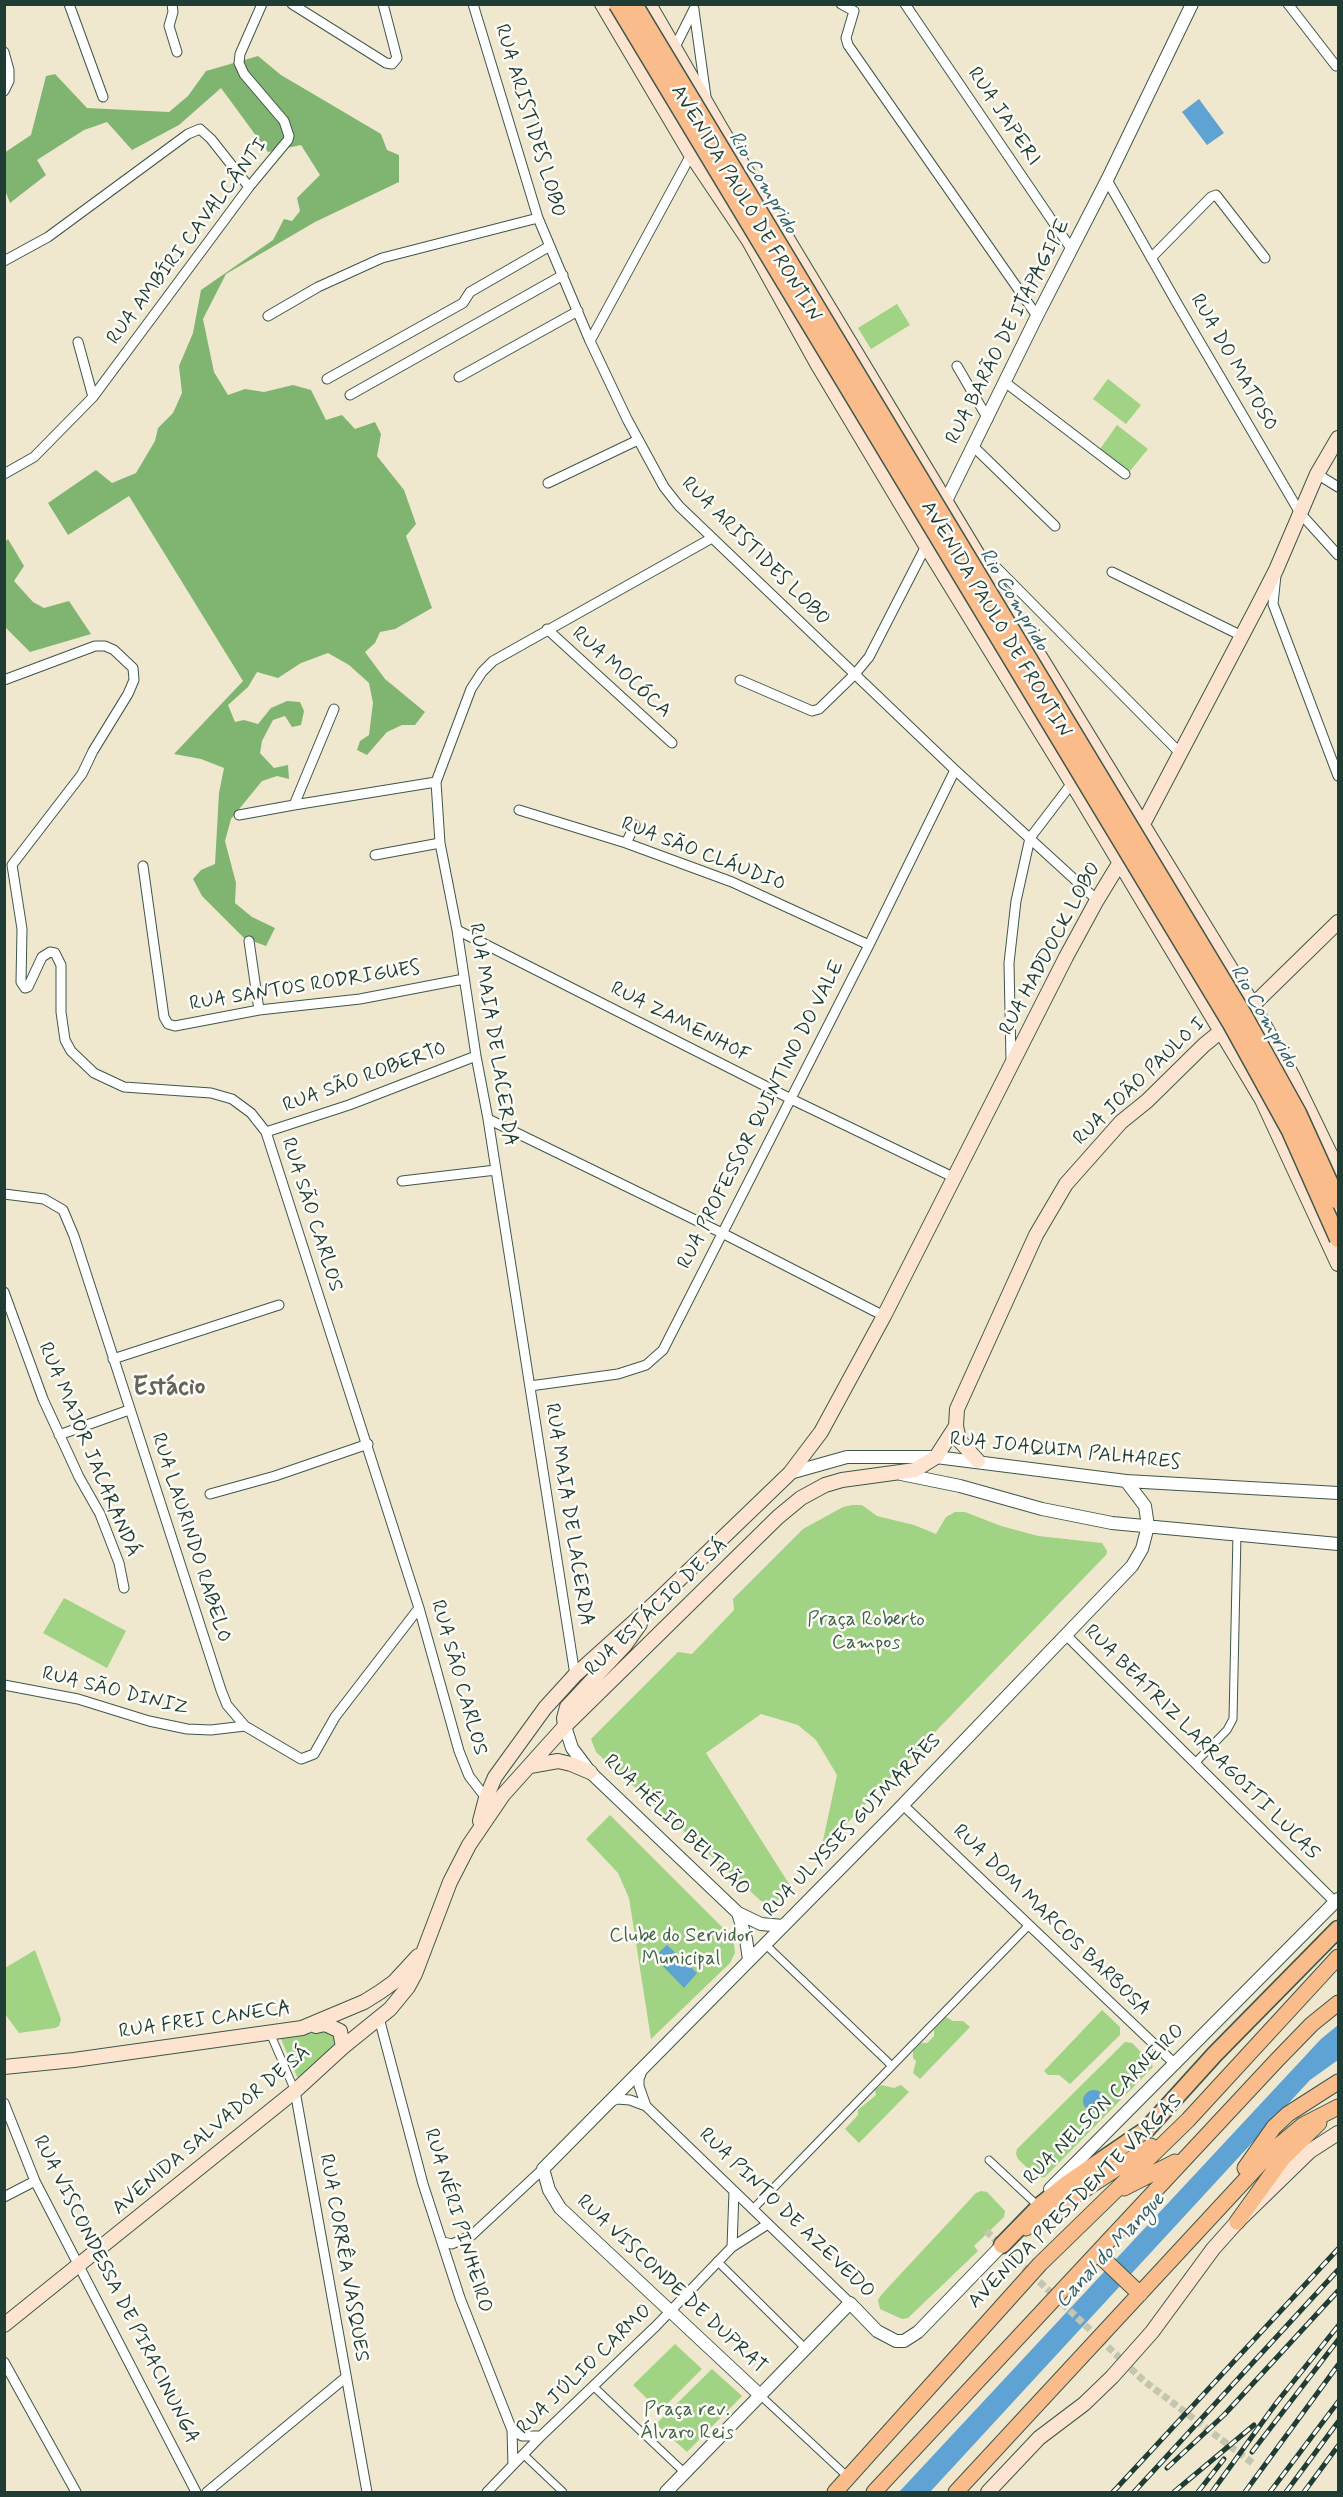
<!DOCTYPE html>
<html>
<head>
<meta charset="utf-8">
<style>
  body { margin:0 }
  #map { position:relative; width:1343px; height:2497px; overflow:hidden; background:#efe8ce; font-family:Mynerve,sans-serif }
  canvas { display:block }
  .frame { position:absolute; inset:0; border:6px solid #1f3d34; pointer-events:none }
</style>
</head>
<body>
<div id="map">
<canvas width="1343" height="2497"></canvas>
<div class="frame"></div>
</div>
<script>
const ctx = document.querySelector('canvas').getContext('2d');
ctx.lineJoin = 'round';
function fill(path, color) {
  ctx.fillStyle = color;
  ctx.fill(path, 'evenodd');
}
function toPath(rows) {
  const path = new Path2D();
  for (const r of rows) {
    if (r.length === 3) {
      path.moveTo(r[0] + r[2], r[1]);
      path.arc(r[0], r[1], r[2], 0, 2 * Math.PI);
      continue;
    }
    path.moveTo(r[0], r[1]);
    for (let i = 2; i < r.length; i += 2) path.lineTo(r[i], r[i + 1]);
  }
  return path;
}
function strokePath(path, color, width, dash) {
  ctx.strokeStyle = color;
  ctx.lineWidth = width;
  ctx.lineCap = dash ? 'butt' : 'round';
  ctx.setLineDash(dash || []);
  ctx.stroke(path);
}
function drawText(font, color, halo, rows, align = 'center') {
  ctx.font = font + ' Mynerve,sans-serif';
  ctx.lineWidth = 5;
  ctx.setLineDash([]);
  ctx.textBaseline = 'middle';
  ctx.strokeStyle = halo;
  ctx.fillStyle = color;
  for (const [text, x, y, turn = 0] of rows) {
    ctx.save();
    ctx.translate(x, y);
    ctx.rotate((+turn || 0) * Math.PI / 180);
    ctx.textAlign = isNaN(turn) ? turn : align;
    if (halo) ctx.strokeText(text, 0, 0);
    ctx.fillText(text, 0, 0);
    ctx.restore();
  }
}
fill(toPath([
  [897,304,910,325,871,349,858,328],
  [1108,379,1141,405,1126,424,1093,399],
  [1117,425,1148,449,1130,471,1100,449],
  [852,1505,862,1505,877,1516,914,1525,936,1534,946,1517,955,1512,965,1512,1001,1526,1038,1536,1102,1543,1107,1551,1106,1555,821,1850,837,1775,816,1740,798,1725,761,1714,706,1753,791,1887,778,1900,768,1903,761,1901,596,1752,591,1739,678,1652,692,1654,734,1610,733,1599,803,1529,843,1507],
  [64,1598,126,1631,107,1668,43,1633],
  [610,1815,729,1934,734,1944,735,1953,730,1963,651,2039,629,1898,618,1873,586,1839],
  [35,1950,61,2019,59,2026,55,2028,19,2033,5,2014,5,1968],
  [1102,2010,1120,2027,1120,2035,1070,2084,1059,2075,1048,2075,1044,2071],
  [946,2017,953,2021,963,2021,970,2027,920,2079,913,2073,916,2061,913,2058,913,2051,921,2043,927,2043,934,2036,934,2030],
  [328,2030,336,2031,338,2044,298,2079,281,2039],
  [1125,2042,1132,2043,1151,2062,1153,2067,1045,2177,1038,2178,1018,2159,1016,2154,1017,2149],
  [881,2085,894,2088,901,2085,909,2092,859,2143,845,2129,858,2115,858,2110,876,2095,875,2090],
  [981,2191,987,2192,1005,2211,1004,2217,974,2246,978,2251,908,2318,902,2319,880,2309,878,2300,882,2294,976,2193],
  [675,2344,702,2369,660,2411,633,2385],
  [712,2369,742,2396,687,2452,656,2424]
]), '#a0d383');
fill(toPath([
  [258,56,281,75,381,134,387,150,399,155,399,182,315,222,226,274,203,319,214,372,228,395,245,389,264,392,293,385,311,390,326,420,342,415,355,429,375,422,381,434,377,456,404,490,416,524,406,536,432,608,395,629,380,632,375,643,365,652,385,679,425,712,415,725,402,725,387,732,367,755,357,750,360,741,369,735,373,703,369,683,349,665,328,653,301,663,278,678,257,672,248,687,228,705,235,722,244,720,258,724,271,708,287,701,300,702,304,711,301,725,292,727,285,716,273,720,262,741,260,753,274,768,288,765,289,779,277,776,262,781,231,819,225,841,236,883,235,903,252,917,275,928,266,946,244,938,202,896,193,879,201,870,215,864,219,793,224,768,201,759,174,754,243,681,129,496,68,535,48,503,96,470,112,483,136,473,155,441,158,428,173,413,182,393,179,366,193,333,201,290,273,240,284,219,292,221,300,211,297,198,320,175,301,145,268,152,221,88,179,125,132,150,107,122,84,130,37,160,46,175,10,203,5,190,4,153,31,135,46,76,55,74,87,108,169,112,188,96,206,71],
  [8,539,24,566,14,581,33,602,44,608,69,601,91,634,30,652,5,627,4,543]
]), '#80b571');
fill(toPath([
  [1199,99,1224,133,1207,145,1182,112],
  [667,1945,697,1973,684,1988,654,1957],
  [1338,2025,1338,2060,1310,2080,930,2492,899,2492,1321,2039],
  [1094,2101,11]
]), '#5ea3d3');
strokePath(toPath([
  [986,2231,1144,2381,1255,2465]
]), '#c5c6af', 7, [7, 3.5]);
const pedestrian = toPath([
  [1195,1763,1227,1730,1233,1719,1237,1534],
  [765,1944,892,2066],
  [270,2033,295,2091],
  [989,2160,1035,2203],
  [753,2209,1029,1925],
  [717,2261,806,2349],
  [593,2386,685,2473],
  [761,2396,849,2478],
  [523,2454,563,2492]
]);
const minor = toPath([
  [69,4,103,97],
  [172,4,173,12,169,26,177,52],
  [292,4,386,63,392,64,397,58,383,4],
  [473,4,538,218,590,341,627,419,664,487,679,506,955,770,1097,900],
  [841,4,854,11,846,38,848,45,1037,316],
  [905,4,1072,250],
  [1288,4,1336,66],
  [694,10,706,97],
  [675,47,694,9],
  [4,52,9,70,9,81,4,91],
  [1107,180,1178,305,1300,513,1338,555],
  [1151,258,1211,197,1216,195,1265,258],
  [4,261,48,237,188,134,200,129,211,139,249,187],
  [268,316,318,287,382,258,538,218],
  [590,341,693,151],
  [78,342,93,397],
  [957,366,988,419],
  [459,377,578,311],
  [327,379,463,303,470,292,550,246],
  [1006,383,1125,474],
  [350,395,563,275],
  [974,447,1055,526],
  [4,474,34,457,93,397,249,187,288,140,289,136,284,121,244,74,239,63,240,54,262,4],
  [1317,474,1338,487],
  [548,483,638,440],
  [984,565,989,564,995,566,1180,753],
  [1112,572,1242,636],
  [1276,575,1273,604,1338,776],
  [547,629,672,743],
  [4,680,95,646,105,646,114,650,133,668,134,680,128,694,93,751,82,774,12,865,22,929,21,982,25,988,28,987,42,957,50,952,55,953,61,965,61,1012,65,1040,71,1051,94,1073,124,1087,211,1093,232,1099,251,1113,266,1132,419,1608,459,1751,469,1776,486,1798],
  [740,680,812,711,819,709,855,674,869,657,926,546],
  [334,709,294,805,436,782],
  [519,810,626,843,732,882,869,945],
  [239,815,294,805],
  [626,843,635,825],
  [375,855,440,843],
  [143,866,164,1017,168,1024,175,1026,259,1010,360,999,464,979],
  [457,930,791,1099,953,1177],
  [249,941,259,1010],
  [1011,1061,1009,963,1016,901,1030,838,1072,783],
  [488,1119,722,1233,884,1316],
  [266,1132,349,1105,476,1056],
  [402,1181,496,1170],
  [4,1194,44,1199,63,1210,74,1236,221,1690,227,1705,245,1726],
  [4,1292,43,1399,79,1477,100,1514,119,1563,124,1588],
  [113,1359,279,1305],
  [530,1386,618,1374,646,1365,663,1350,869,945,955,770],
  [59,1435,129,1410],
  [210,1494,275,1476,368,1444],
  [1066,1635,1335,1902],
  [575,1675,488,1119,476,1056,457,930,440,843,436,782,471,689,482,672,493,661,712,538],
  [4,1685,78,1699,149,1721,187,1729,211,1730,245,1726,301,1759,314,1754,335,1717,419,1608],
  [903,1805,1175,2064],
  [379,2018,423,2184,460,2298,512,2430,513,2465],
  [642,2071,639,2079,639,2086,646,2106],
  [295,2091,367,2492],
  [610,2102,617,2099,630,2100,646,2106,850,2303],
  [4,2103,35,2181,196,2492],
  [4,2197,35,2181],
  [443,2242,452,2244,472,2235,543,2169],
  [732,2247,734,2191],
  [4,2362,76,2492],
  [512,2430,522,2436,541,2436],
  [207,2492,345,2378],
  [487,2492,541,2436,656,2326,732,2247,768,2224]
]);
const tertiary = toPath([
  [942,509,1037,316,1107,180,1192,4],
  [790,1473,847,1457,936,1457,1126,1481,1338,1493],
  [901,1474,960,1486,1042,1509,1112,1523,1338,1544],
  [565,1726,572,1748,590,1772,738,1913,761,1924,783,1926],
  [738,1913,746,1939,749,1960],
  [1050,2189,1338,1899],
  [761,2396,560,2208,549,2190,543,2169,894,1814,1132,1566,1142,1549,1148,1526,1145,1506,1126,1481],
  [666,2492,850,2303,877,2331,896,2341,904,2341,918,2332,1006,2241]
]);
const secondary = toPath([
  [602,4,690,153,749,241,819,367,926,546,1072,783,1262,1100,1338,1264],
  [649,4,723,132,984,565,1253,1005,1293,1077,1338,1170],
  [956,1426,959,1440,978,1461],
  [565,1726,564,1718,567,1707,625,1645,640,1624],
  [530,1766,558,1761,571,1764,590,1772],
  [480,1821,486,1798,495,1777,545,1708,575,1675,655,1603,790,1473,821,1432,884,1316,1066,957,1097,900,1142,826,1257,607,1276,570,1317,474,1338,438],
  [316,2026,325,2024,340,2031,343,2047],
  [4,2067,74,2060,302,2028,364,2002,380,1992,394,1982,418,1956],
  [4,2325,295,2091,343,2047,390,2009,408,1987,415,1974,450,1882,469,1845,503,1795,565,1726,778,1517,801,1498,825,1485,842,1480,915,1470,936,1457,956,1426,957,1409,1036,1235,1066,1184,1121,1122,1147,1101,1204,1045,1253,1005,1338,922],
  [988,2492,1039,2438,1084,2404,1112,2377,1152,2332,1213,2249,1237,2222,1310,2151,1338,2133]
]);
const primary = toPath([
  [1245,2168,1274,2127,1288,2114,1338,2082],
  [1124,2188,1175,2162],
  [1237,2222,1283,2158,1319,2123],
  [1026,2228,1151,2146],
  [1097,2253,1140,2294],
  [835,2492,1040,2264,1188,2120,1338,1957],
  [874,2492,1277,2060,1312,2024,1338,2003],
  [956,2492,1272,2151,1303,2125,1338,2107]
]);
const motorway = toPath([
  [1002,2245,1042,2204,1068,2183,1147,2129,1215,2054,1338,1929]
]);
strokePath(pedestrian, '#3e574b', 9);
strokePath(minor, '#3e574b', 11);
strokePath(tertiary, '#3e574b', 14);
strokePath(secondary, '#3e574b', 16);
strokePath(primary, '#3e574b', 17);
strokePath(motorway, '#3e574b', 19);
strokePath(pedestrian, '#fff', 7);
strokePath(minor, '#fff', 9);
strokePath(tertiary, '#fff', 12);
strokePath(secondary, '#fde4d0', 14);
strokePath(primary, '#f9bc8a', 15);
strokePath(motorway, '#f9bc8a', 16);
const rail = toPath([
  [1252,2452,1338,2340],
  [1167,2468,1224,2415,1338,2291],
  [1113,2492,1338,2249],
  [1134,2492,1338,2270],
  [1174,2492,1254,2425],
  [1198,2492,1224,2459],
  [1212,2492,1277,2402,1338,2326],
  [1245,2492,1338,2365],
  [1270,2492,1338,2402],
  [1286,2492,1338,2422],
  [1304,2492,1338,2446]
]);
strokePath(rail, '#1f3d34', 5);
strokePath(rail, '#fdfcf7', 3, [9]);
const motorwayBridge = toPath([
  [617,4,1230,1022,1290,1131,1338,1239],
  [634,4,1243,1014,1298,1113,1338,1201]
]);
strokePath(motorwayBridge, '#3e574b', 19, []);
strokePath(motorwayBridge, '#f9bc8a', 16);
drawText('20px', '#1f3d34', '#fdfcf7', [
  ["RUA JAPERI",1003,117,56],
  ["RUA ARISTIDES LOBO",529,121,73],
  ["AVENIDA PAULO DE FRONTIN",745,204,59],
  ["RUA AMBÍRI CAVALCÂNTI",188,242,-53],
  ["RUA BARÃO DE ITAPAGIPE",1009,332,-63],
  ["RUA DO MATOSO",1233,363,60],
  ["RUA ARISTIDES LOBO",755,552,45],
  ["AVENIDA PAULO DE FRONTIN",995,620,59],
  ["RUA MOCÓCA",621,673,42],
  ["RUA SÃO CLÁUDIO",703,855,21],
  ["RUA HADDOCK LOBO",1051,949,-62],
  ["RUA SANTOS RODRIGUES",305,987,-9],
  ["RUA ZAMENHOF",680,1023,27],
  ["RUA MAIA DE LACERDA",492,1035,81],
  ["RUA SÃO ROBERTO",365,1078,-20],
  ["RUA JOÃO PAULO I",1140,1082,-44],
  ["RUA PROFESSOR QUINTINO DO VALE",762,1115,-63],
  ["RUA SÃO CARLOS",311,1215,72],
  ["RUA MAJOR JACARANDÁ",88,1450,67],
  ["RUA JOAQUIM PALHARES",1065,1452,6],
  ["RUA MAIA DE LACERDA",568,1515,81],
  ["RUA LAURINDO RABELO",190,1538,72],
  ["RUA ESTÁCIO DE SÁ",657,1608,-44],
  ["RUA SÃO CARLOS",458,1678,74],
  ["RUA SÃO DINIZ",115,1692,14],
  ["RUA BEATRIZ LARRAGOITI LUCAS",1201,1743,45],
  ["RUA HÉLIO BELTRÃO",676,1826,44],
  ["RUA ULYSSES GUIMARÃES",853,1826,-46],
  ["RUA DOM MARCOS BARBOSA",1051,1921,44],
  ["RUA FREI CANECA",205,2021,-8],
  ["RUA NELSON CARNEIRO",1105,2105,-45],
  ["AVENIDA SALVADOR DE SÁ",212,2131,-40],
  ["AVENIDA PRESIDENTE VARGAS",1076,2202,-45],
  ["RUA PINTO DE AZEVEDO",786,2214,44],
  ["RUA NÉRI PINHEIRO",457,2221,73],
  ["RUA CORRÊA VASQUES",343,2258,80],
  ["RUA VISCONDE DE DUPRAT",671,2285,43],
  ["RUA VISCONDESSA DE PIRACINUNGA",115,2290,63],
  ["RUA JÚLIO CARMO",585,2370,-44]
]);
drawText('20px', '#3f6248', '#fdfcf7', [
  ["Praça Roberto",866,1621],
  ["Campos",866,1644],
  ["Clube do Servidor",681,1937],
  ["Municipal",681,1960],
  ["Praça rev.",687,2411],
  ["Álvaro Reis",687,2434]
]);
drawText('italic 21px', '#35616c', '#fdfcf7', [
  ["Rio Comprido",762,183,59],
  ["Rio Comprido",1013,600,59],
  ["Rio Comprido",1263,1017,60],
  ["Canal do Mangue",1111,2251,-47]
]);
drawText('bold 26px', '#63645b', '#fdfcf7', [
  ["Estácio",169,1389]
]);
</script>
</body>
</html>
